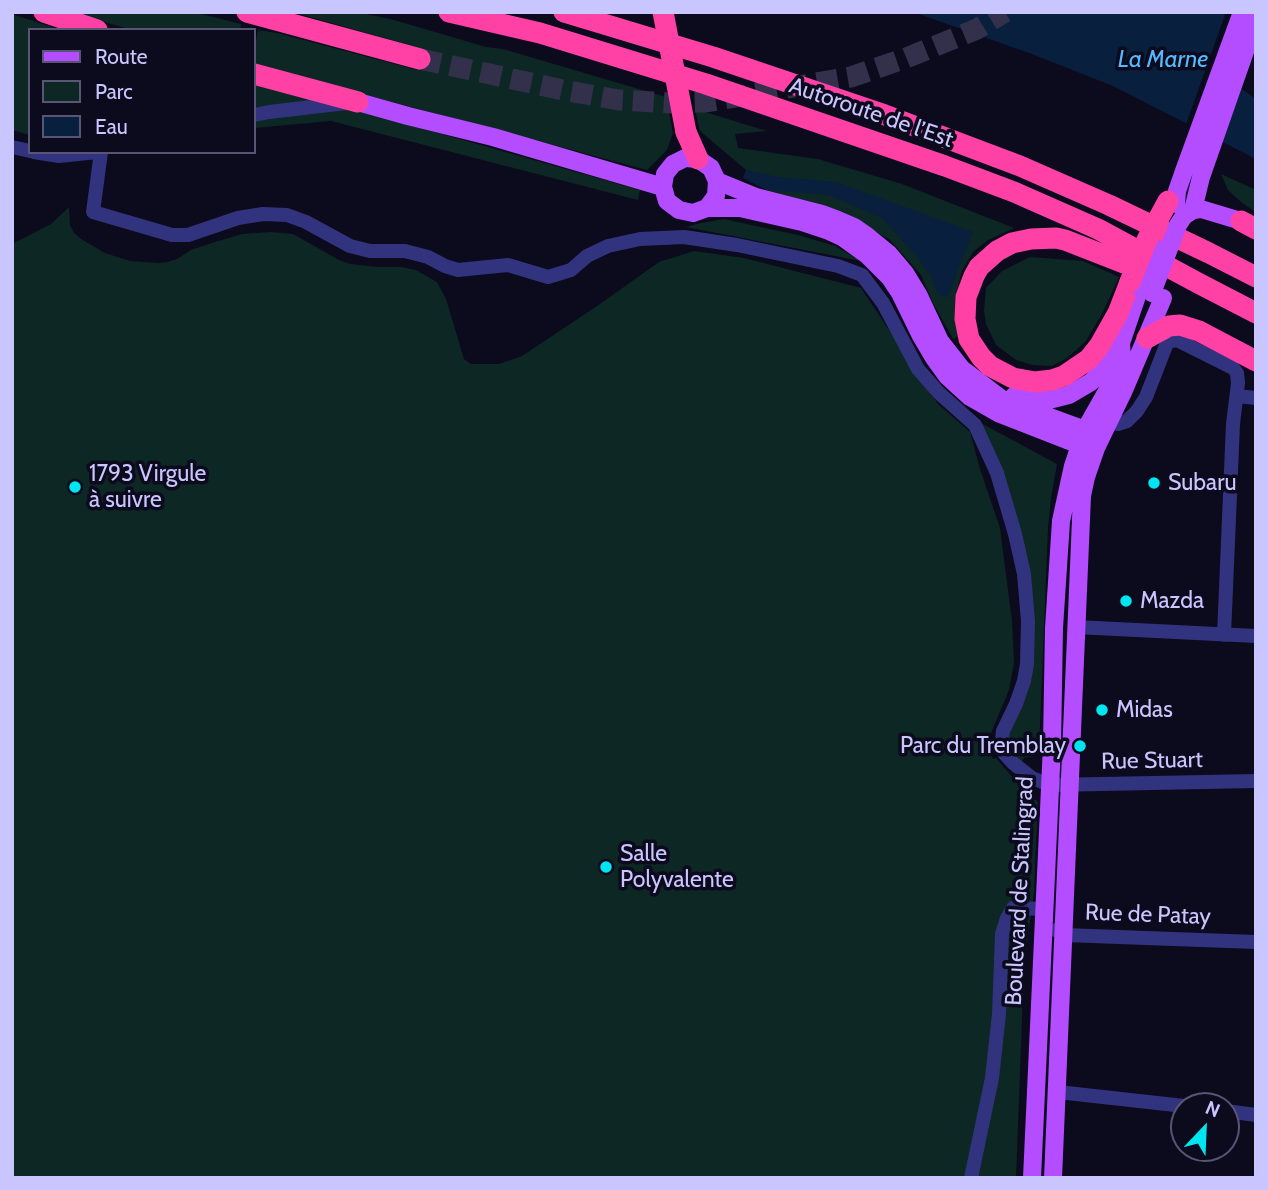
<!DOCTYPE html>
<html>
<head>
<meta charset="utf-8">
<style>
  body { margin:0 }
  #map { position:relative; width:1268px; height:1190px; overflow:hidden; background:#0c0a1d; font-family:Cabin,sans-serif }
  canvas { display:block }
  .frame { position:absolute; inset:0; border:14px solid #c9c6ff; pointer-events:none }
  .legend { position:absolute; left:28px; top:28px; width:228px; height:126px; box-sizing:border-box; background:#0c0a1d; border:2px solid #585577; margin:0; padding:9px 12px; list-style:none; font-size:21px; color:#c9c6ff }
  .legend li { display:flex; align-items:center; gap:14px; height:35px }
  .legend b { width:35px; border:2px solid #585577 }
  .north { position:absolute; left:1170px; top:1092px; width:70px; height:70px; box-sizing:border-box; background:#0c0a1d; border:2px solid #585577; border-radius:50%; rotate:23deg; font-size:19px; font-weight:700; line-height:28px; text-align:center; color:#c9c6ff }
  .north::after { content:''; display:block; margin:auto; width:24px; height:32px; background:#00e6f1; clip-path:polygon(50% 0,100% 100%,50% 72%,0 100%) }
</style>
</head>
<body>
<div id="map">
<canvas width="1268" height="1190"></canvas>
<div class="frame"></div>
<ul class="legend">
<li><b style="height:9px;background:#b34dff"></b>Route</li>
<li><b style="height:19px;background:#0d2724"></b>Parc</li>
<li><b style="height:19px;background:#081f3e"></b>Eau</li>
</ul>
<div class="north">N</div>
</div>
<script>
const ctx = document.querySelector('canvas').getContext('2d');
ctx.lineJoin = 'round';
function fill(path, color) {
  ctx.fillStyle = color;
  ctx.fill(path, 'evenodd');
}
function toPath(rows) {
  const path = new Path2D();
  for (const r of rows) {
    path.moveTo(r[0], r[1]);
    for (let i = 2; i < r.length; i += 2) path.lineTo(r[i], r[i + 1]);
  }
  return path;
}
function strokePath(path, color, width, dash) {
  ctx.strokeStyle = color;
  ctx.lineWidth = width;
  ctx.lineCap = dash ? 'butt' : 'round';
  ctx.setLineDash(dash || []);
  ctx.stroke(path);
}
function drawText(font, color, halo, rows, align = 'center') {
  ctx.font = font + ' Cabin,sans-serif';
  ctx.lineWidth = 7;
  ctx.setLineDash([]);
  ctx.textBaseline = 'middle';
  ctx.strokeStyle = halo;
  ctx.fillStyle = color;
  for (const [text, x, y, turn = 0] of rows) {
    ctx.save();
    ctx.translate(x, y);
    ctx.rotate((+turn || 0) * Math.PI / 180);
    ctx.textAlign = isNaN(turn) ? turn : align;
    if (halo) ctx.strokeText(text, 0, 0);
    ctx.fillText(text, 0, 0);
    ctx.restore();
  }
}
fill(toPath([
  [71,12,193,12,241,24,240,30,132,30],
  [292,12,357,12,394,20,486,47,503,49,666,97,673,133,667,150,647,170,254,65,254,52,258,30,277,33,417,70,424,49],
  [12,14,61,30,30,30,30,135,12,130],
  [254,82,339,105,640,190,638,200,331,121,254,128],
  [695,109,767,131,735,134,738,148,818,159,902,184,1014,228,988,240,973,252,962,271,955,297,958,337,953,339,933,303,921,275,890,240,843,212,767,190,743,178,746,170,700,131],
  [1221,174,1256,190,1256,212,1242,203,1228,190],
  [69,207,70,225,74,233,81,239,105,253,130,261,158,263,168,262,177,259,191,250,215,242,242,234,271,232,293,234,339,260,350,264,378,267,401,267,416,270,437,282,446,299,464,359,471,364,499,364,522,356,600,304,659,262,694,251,744,258,861,288,938,404,970,432,980,469,1000,528,1012,621,1014,663,1009,690,991,733,991,753,993,759,996,758,1014,779,1038,802,1034,892,1024,966,1016,1178,12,1178,12,244,51,224],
  [724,219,802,236,835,246,861,261,686,227,701,223],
  [1030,257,1083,261,1119,277,1103,312,1086,341,1067,358,1052,366,1032,365,1016,360,996,345,986,324,984,311,986,288,1002,271],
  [981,423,1057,464,1051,498,1048,528,1039,750,1035,756,1024,758,1021,763,1007,747,1032,624]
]), '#0d2724');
fill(toPath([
  [913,12,1256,12,1256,55,1214,53,1209,60,1224,76,1256,99,1256,159,1113,86,1029,53],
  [746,170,777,177,836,182,973,232,948,297,938,295,930,275,916,256,882,218,829,195,767,190,743,178]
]), '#081f3e');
fill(toPath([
  [1226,12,1256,12,1256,49,1253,58,1214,58,1213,59,1226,73,1243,85,1221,146,1185,127]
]), '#0c0a1d');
strokePath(toPath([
  [420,59,568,91,619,100,670,103,706,102,851,77,906,58,977,29,1005,12]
]), '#32304a', 21, [21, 10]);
strokePath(toPath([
  [254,115,269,112,346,103],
  [12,147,30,151],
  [34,152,59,156,97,152],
  [101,152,93,212,172,235,188,235,238,218,263,214,287,215,306,222,350,246,370,251,405,251,428,257,445,266,458,270,508,265,548,277,571,270,587,256,608,246,640,239,684,237,737,245,838,266,862,275,883,303,918,369,939,393,975,425,997,473,1015,534,1024,574,1028,621,1027,664,1024,681,1016,704,1003,731,1002,740,1004,753,1013,763,1032,778,1050,785,1256,781],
  [1237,396,1256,398],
  [1109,422,1118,424,1127,421,1137,411,1146,397,1167,343,1171,341,1177,340,1233,368,1237,373,1238,383,1233,424,1224,635],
  [1076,627,1256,636],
  [1056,930,1064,935,1256,942],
  [1058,1092,1184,1106],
  [1226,1111,1256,1115],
  [971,1178,992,1078,999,1014,1002,934,1007,918,1013,908,1044,909]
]), '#32337e', 14);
strokePath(toPath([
  [358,102,408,116,493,137,663,187],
  [717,181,756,197,822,214,838,220,854,227,867,236,889,254,905,273,919,296,940,341,962,369,1003,400,1085,430,1094,435],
  [1176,204,1177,191,1184,171,1242,12],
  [707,208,716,196,717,181,711,168,698,159,685,158,673,164,665,174,663,187,667,201,679,210,693,213,707,208,740,208,802,222,829,231,842,237,867,255,890,278,900,293,921,336,934,358,947,376,970,397,998,413,1080,445,1092,447],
  [1241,221,1201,209,1193,210,1201,177,1256,20],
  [1014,396,1027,399,1049,400,1069,395,1091,382,1102,371,1119,347],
  [1032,1178,1052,745,1054,628,1061,521,1073,466,1085,430,1111,384,1122,359,1121,343,1140,287],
  [1053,1178,1082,496,1086,477,1096,448,1124,390,1163,298]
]), '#b34dff', 18);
strokePath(toPath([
  [44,12,97,30],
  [247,12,420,59],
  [449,12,540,33,706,84,945,166,1014,192,1098,229,1198,283,1256,313],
  [564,12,713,57,885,115,1020,166,1109,205,1209,253,1256,277],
  [254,74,358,102],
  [686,132,698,159],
  [1241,221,1256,229],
  [1130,282,1118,313,1100,345,1089,359,1064,376,1052,380,1035,382,1013,378,990,366,981,357,969,339,965,319,966,297,974,276,979,267,997,251,1012,243,1031,239,1056,238,1065,240,1152,274],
  [1147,338,1169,326,1180,325,1199,331,1256,361]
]), '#ff41a6', 21);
strokePath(toPath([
  [1140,287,1155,248],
  [1152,293,1178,225,1184,216,1193,210]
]), '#b34dff', 18);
strokePath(toPath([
  [663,12,686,132],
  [1130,282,1147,240,1168,201]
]), '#ff41a6', 21);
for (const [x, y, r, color] of [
  [1154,483,7,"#00e6f1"],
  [75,487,7,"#00e6f1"],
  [1126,601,7,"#00e6f1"],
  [1102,710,7,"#00e6f1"],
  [1080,746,7,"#00e6f1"],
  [606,867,7,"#00e6f1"]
]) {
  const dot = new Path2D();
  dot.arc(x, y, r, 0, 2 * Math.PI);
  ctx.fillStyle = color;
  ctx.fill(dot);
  strokePath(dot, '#0c0a1d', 2.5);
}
drawText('23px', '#c9c6ff', '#0c0a1d', [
  ["Autoroute de l’Est",871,113,19],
  ["Rue Stuart",1152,761,-1],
  ["Boulevard de Stalingrad",1020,891,-87],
  ["Rue de Patay",1148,915,2]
]);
drawText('23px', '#c9c6ff', '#0c0a1d', [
  ["1793 Virgule",89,474],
  ["à suivre",89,500],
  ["Subaru",1168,483],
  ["Mazda",1140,601],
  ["Midas",1116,710],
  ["Parc du Tremblay",1066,746,"right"],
  ["Salle",620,854],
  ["Polyvalente",620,880]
], 'left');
drawText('italic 24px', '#54b9ff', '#0c0a1d', [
  ["La Marne",1163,60]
]);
</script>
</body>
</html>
